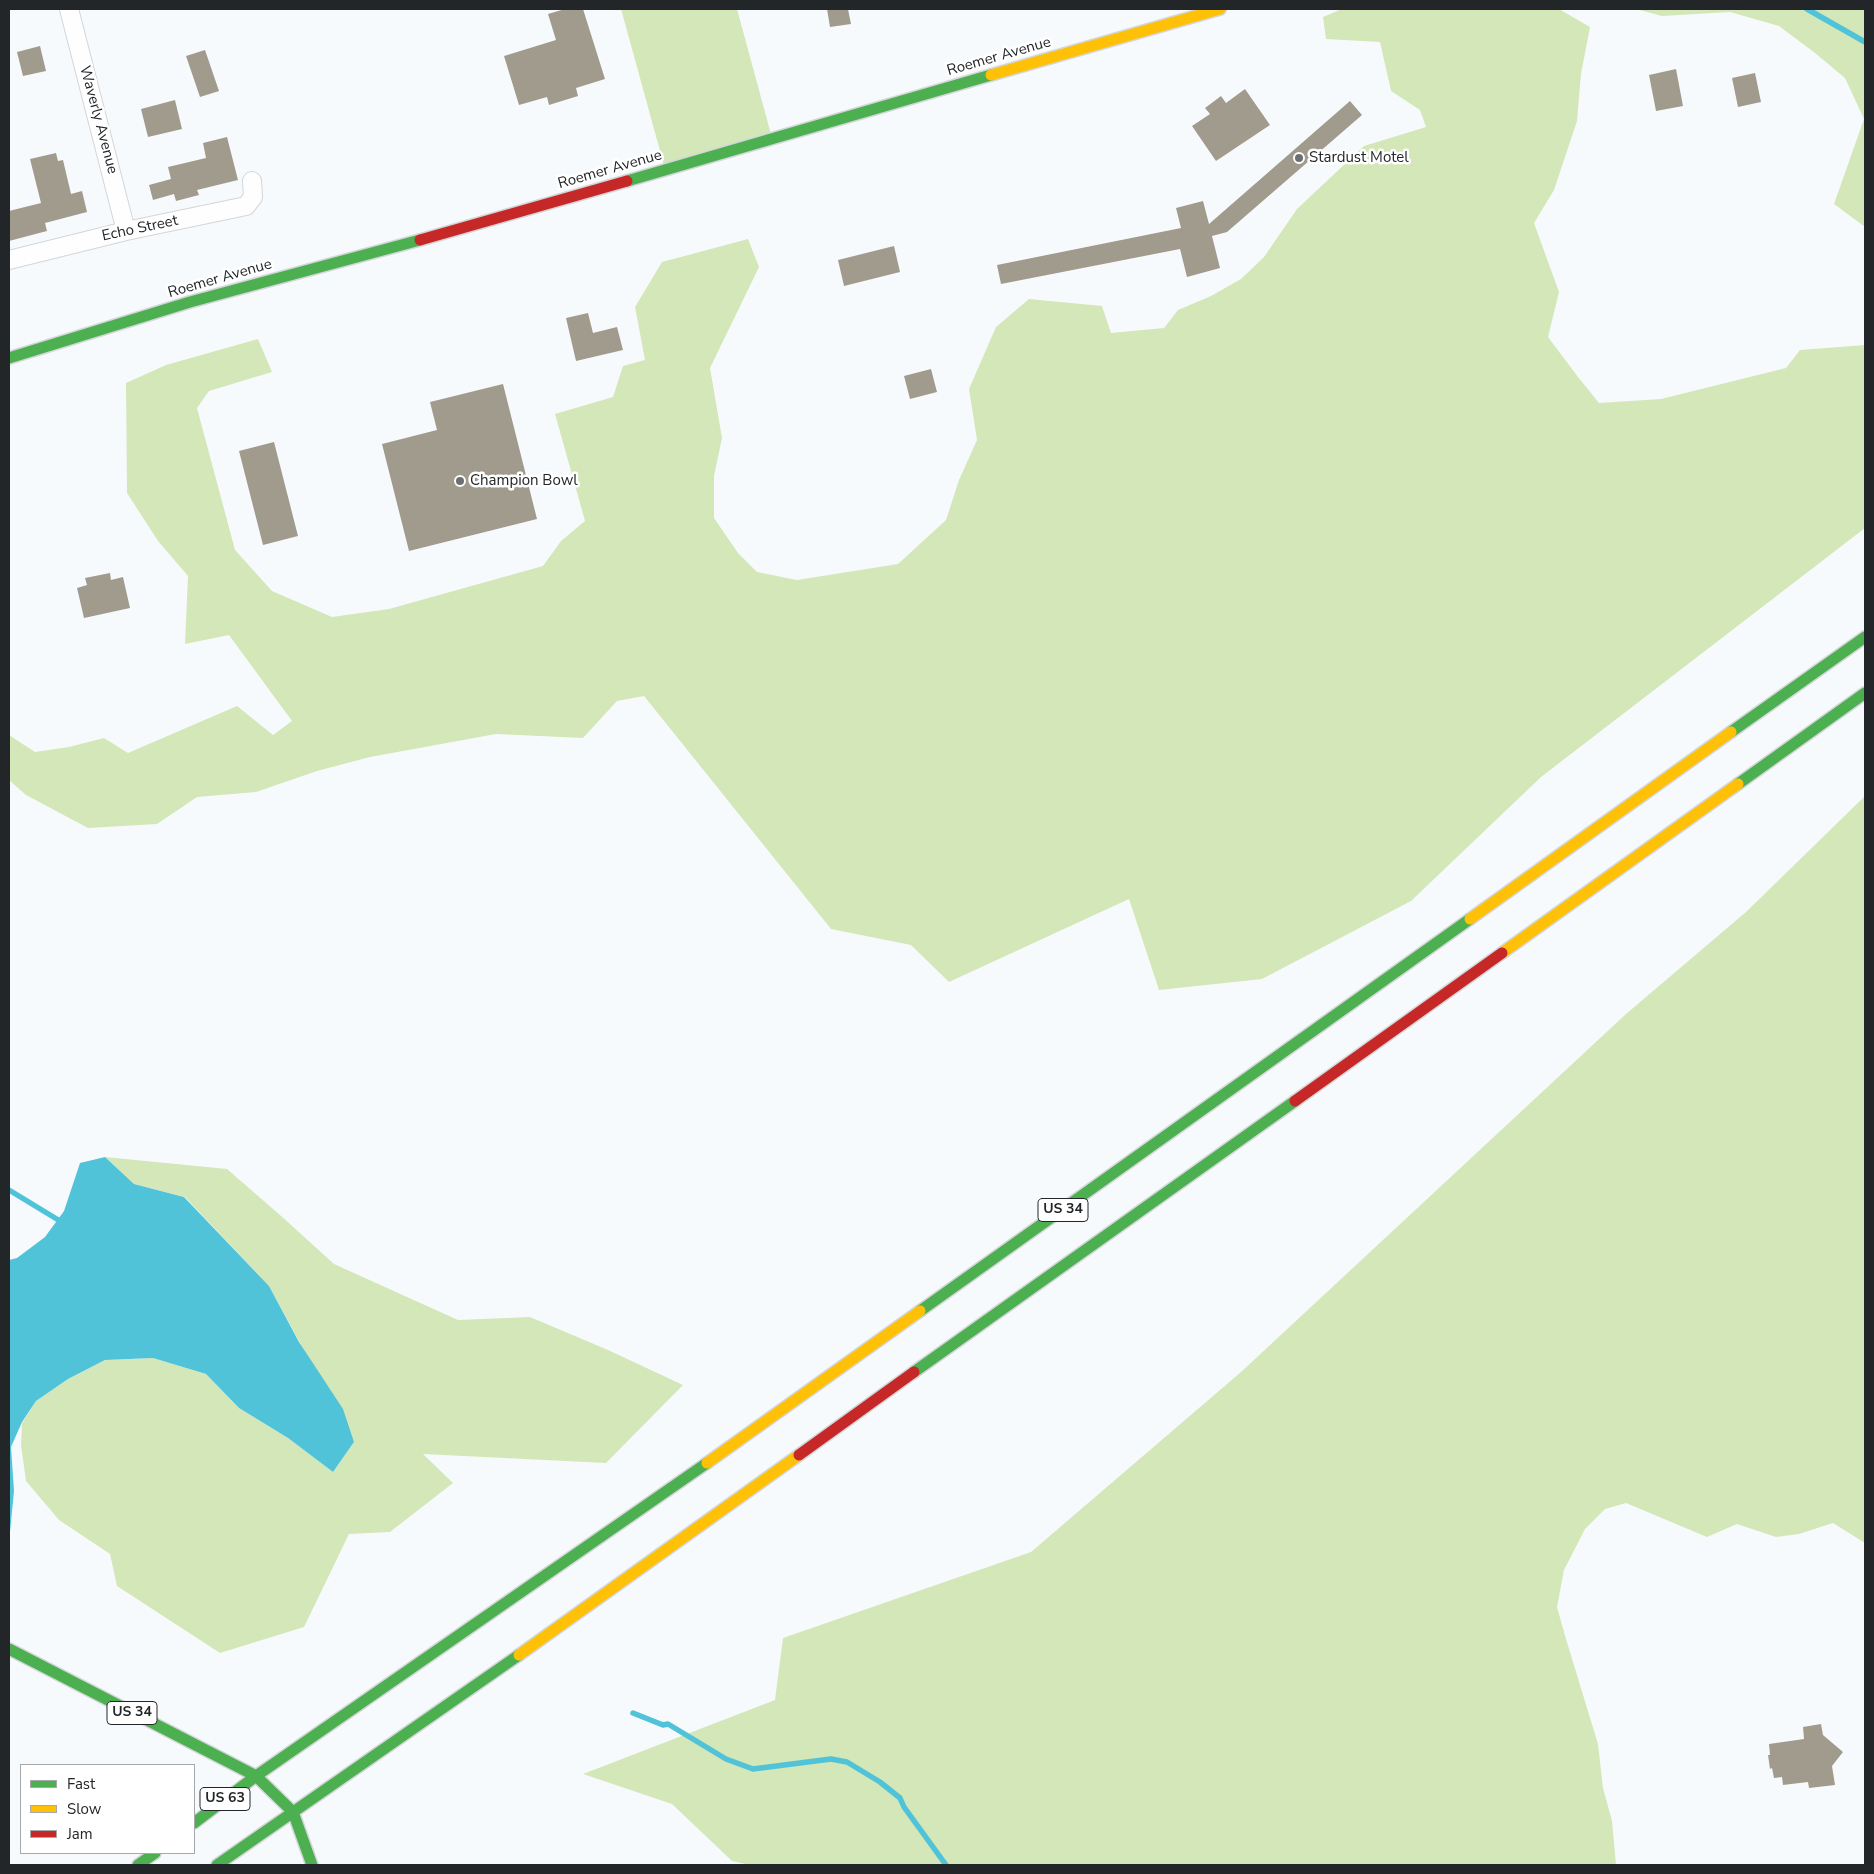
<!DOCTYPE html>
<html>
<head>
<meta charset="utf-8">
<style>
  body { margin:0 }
  #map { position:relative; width:1874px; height:1874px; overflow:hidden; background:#f7fafd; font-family:"Nunito Sans",sans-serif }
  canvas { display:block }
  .frame { position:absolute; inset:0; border:10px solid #232629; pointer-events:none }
  .legend { position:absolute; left:20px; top:1764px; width:175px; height:90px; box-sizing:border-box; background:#fff; border:1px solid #a7a8a9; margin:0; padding:6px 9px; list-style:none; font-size:15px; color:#232629 }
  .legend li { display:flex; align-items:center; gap:10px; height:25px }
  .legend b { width:25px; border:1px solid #a7a8a9 }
</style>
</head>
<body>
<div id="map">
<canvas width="1874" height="1874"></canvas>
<div class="frame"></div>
<ul class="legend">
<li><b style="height:6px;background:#4caf50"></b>Fast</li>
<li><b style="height:6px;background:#ffc107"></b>Slow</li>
<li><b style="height:6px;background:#c62828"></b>Jam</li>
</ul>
</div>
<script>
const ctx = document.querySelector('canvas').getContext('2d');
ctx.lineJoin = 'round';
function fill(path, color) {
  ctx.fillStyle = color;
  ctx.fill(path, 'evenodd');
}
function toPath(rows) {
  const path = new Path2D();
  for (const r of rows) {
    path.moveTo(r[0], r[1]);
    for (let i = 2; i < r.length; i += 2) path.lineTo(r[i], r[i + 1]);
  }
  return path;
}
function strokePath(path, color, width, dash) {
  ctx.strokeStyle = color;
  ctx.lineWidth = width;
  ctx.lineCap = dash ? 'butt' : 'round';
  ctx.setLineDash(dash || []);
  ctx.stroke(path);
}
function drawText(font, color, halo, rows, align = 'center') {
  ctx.font = font + ' "Nunito Sans",sans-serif';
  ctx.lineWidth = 5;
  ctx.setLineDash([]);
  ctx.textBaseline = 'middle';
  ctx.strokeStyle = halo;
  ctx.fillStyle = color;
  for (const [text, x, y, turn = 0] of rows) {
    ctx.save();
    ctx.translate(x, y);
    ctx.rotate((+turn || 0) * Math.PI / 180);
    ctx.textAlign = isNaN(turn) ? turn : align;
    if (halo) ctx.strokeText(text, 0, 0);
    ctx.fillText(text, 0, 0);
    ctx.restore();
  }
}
fill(toPath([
  [621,9,737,9,772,138,665,169],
  [1342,9,1559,9,1590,27,1581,74,1577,121,1554,190,1534,223,1559,292,1548,337,1578,377,1599,403,1661,399,1786,368,1800,350,1865,345,1865,528,1541,777,1411,901,1262,979,1159,990,1129,899,949,982,911,945,831,929,644,696,617,701,583,738,496,734,370,757,317,771,256,792,197,797,157,824,88,828,26,795,9,780,9,735,35,752,69,747,104,738,128,753,237,706,273,735,292,721,229,635,185,644,188,576,158,541,127,493,126,383,166,365,258,339,272,372,209,391,197,408,235,550,272,591,332,617,389,609,543,566,561,541,585,521,555,414,613,397,623,366,645,360,635,307,662,262,748,239,759,267,710,368,722,438,714,476,714,518,738,553,757,572,797,580,898,564,946,520,959,480,977,440,969,389,996,327,1029,299,1102,306,1111,333,1164,328,1178,310,1211,296,1241,279,1264,257,1297,209,1364,146,1426,127,1420,110,1391,91,1380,42,1326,39,1323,17],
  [1636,9,1865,9,1865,227,1834,204,1864,119,1845,78,1815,53,1779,26,1730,12,1662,16],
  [1865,796,1865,1543,1833,1523,1799,1534,1776,1537,1737,1524,1707,1537,1626,1503,1605,1509,1585,1529,1564,1570,1557,1607,1566,1639,1598,1744,1603,1788,1612,1821,1616,1865,750,1865,732,1861,672,1804,583,1774,775,1700,783,1638,1031,1552,1241,1372,1626,1014,1746,912],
  [105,1157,227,1169,280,1215,334,1264,458,1320,530,1317,608,1350,683,1385,606,1463,423,1454,453,1483,390,1532,349,1534,304,1627,220,1653,117,1586,110,1554,59,1520,26,1481,21,1445,22,1423,36,1401,68,1379,105,1360,153,1358,206,1374,239,1408,288,1438,333,1472,354,1442,269,1286,185,1197,134,1184]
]), '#d4e7b8');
fill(toPath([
  [105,1157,134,1184,184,1197,269,1286,299,1342,343,1409,354,1442,333,1472,288,1438,239,1408,206,1374,153,1358,105,1360,68,1379,36,1401,22,1422,11,1447,14,1491,9,1542,9,1260,17,1258,45,1237,64,1211,80,1163]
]), '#51c3d9');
strokePath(toPath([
  [1807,9,1865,42],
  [9,1190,60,1221,64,1221],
  [633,1713,663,1725,668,1724,726,1759,753,1769,831,1759,847,1762,880,1782,900,1798,904,1807,946,1865]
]), '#51c3d9', 5.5);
fill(toPath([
  [565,9,583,9,605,79,576,88,578,96,549,105,547,97,519,105,504,56,556,40,548,14],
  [827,9,848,9,851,24,830,27],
  [40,46,46,71,23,76,17,52],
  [205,50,219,91,200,97,186,56],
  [1676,69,1683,106,1656,111,1649,75],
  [1755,73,1761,102,1738,107,1732,78],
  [1245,89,1270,125,1216,161,1192,126,1210,114,1205,108,1221,96,1226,103],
  [175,100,182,129,148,137,141,109],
  [1350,101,1362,115,1227,232,1212,236,1220,268,1187,277,1180,249,1001,284,997,265,1181,228,1176,208,1203,201,1209,224],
  [227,137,238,180,197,190,199,195,176,201,174,194,153,200,149,185,171,179,168,167,206,158,203,143],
  [56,153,58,161,63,160,71,194,82,191,87,212,45,223,47,231,9,241,9,211,41,203,30,159],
  [894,246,900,272,844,286,838,260],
  [588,313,593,333,617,327,623,350,576,361,566,318],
  [931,369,937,392,910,399,904,376],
  [503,384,537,519,409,551,382,444,437,430,430,402],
  [274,442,298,536,263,545,239,451],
  [110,573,111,580,123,577,130,608,84,618,77,588,87,585,85,578],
  [1821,1724,1823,1735,1843,1752,1832,1766,1835,1785,1809,1788,1808,1782,1783,1785,1782,1777,1774,1778,1772,1768,1770,1769,1768,1755,1770,1755,1769,1744,1804,1739,1803,1727]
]), '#a19b8e');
const street = toPath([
  [69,9,126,231],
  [9,260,126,231,246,206,253,197,252,181]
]);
const fast = toPath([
  [627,181,991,75],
  [9,358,190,302,420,240],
  [1731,732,1865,637],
  [1738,784,1865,693],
  [920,1311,1470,919],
  [914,1372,1295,1101],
  [9,1649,256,1776,293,1812,312,1865],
  [194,1823,256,1776,707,1463],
  [138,1865,155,1853],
  [217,1865,519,1655]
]);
const slow = toPath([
  [991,75,1220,9],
  [1470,919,1731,732],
  [1502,953,1738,784],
  [707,1463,920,1311],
  [519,1655,799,1455]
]);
const jam = toPath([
  [420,240,627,181],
  [1295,1101,1502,953],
  [799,1455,914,1372]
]);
strokePath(street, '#d3d6d8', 20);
strokePath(fast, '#d3d6d8', 14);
strokePath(slow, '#d3d6d8', 14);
strokePath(jam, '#d3d6d8', 14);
strokePath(street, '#fefeff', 18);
strokePath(fast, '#4caf50', 11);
strokePath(slow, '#ffc107', 11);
strokePath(jam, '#c62828', 11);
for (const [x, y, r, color] of [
  [1299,158,5,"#6d7073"],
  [460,481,5,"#6d7073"]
]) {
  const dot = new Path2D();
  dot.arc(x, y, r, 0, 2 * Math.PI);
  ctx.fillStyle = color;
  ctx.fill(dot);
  strokePath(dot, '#fff', 2);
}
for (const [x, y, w] of [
  [1063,1210,50],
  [132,1713,50],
  [225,1799,50]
]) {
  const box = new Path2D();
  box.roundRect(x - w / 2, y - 11.5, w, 23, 4);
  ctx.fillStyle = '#fff';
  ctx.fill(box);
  strokePath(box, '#232629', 1);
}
drawText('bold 14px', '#232629', null, [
  ["US 34",1063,1210],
  ["US 34",132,1713],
  ["US 63",225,1799]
]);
drawText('15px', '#232629', '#fff', [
  ["Roemer Avenue",999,57,-16],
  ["Waverly Avenue",98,120,75],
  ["Roemer Avenue",610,170,-16],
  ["Echo Street",140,229,-12],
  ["Roemer Avenue",220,279,-16]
]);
drawText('15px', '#232629', '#fff', [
  ["Stardust Motel",1309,158],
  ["Champion Bowl",470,481]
], 'left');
</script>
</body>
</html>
